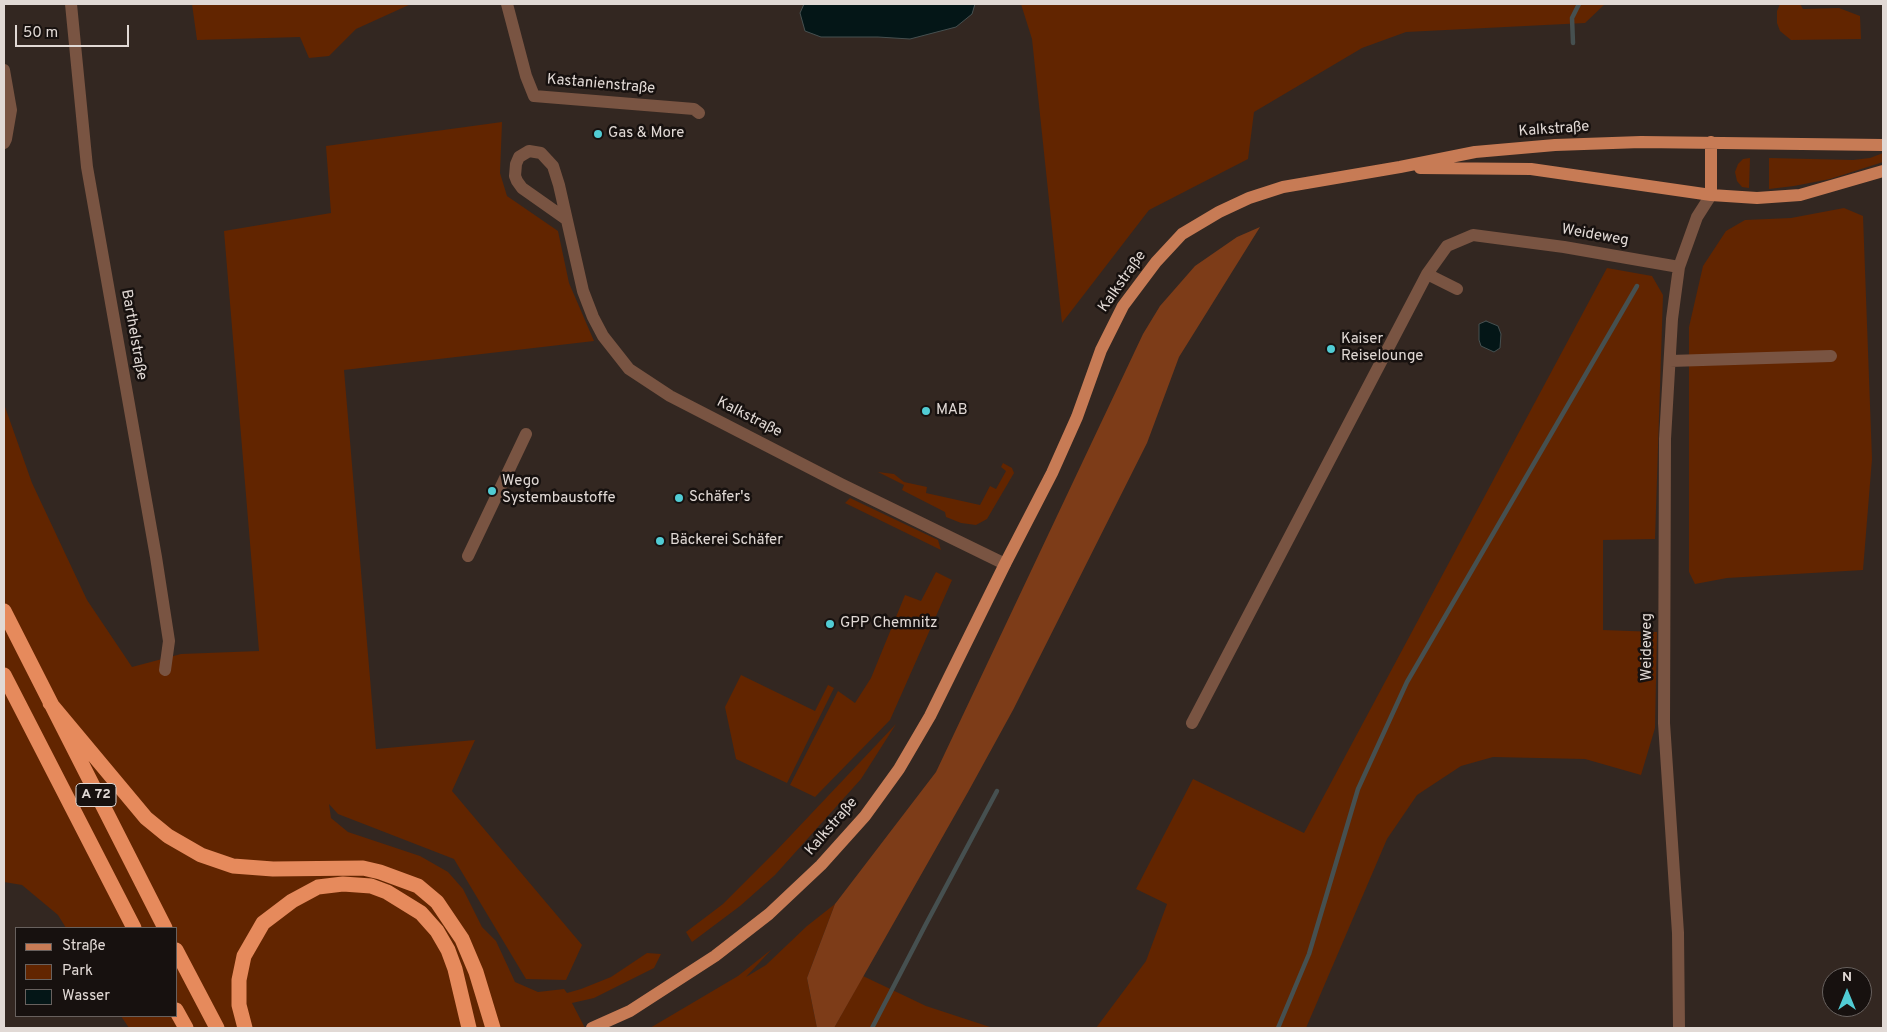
<!DOCTYPE html>
<html>
<head>
<meta charset="utf-8">
<style>
  body { margin:0 }
  #map { position:relative; width:1887px; height:1032px; overflow:hidden; background:#332721; font-family:Overpass,sans-serif }
  canvas { display:block }
  .frame { position:absolute; inset:0; border:5px solid #e1d9d5; pointer-events:none }
  .legend { position:absolute; left:15px; top:927px; width:162px; height:90px; box-sizing:border-box; background:#17110f; border:1px solid #68615e; margin:0; padding:6px 9px; list-style:none; font-size:15px; color:#e1d9d5 }
  .legend li { display:flex; align-items:center; gap:10px; height:25px }
  .legend b { width:25px; border:1px solid #68615e }
  .north { position:absolute; left:1822px; top:967px; width:50px; height:50px; box-sizing:border-box; background:#17110f; border:1px solid #68615e; border-radius:50%; rotate:0deg; font-size:14px; font-weight:700; line-height:20px; text-align:center; color:#e1d9d5 }
  .north::after { content:''; display:block; margin:auto; width:18px; height:22px; background:#51ccd4; clip-path:polygon(50% 0,100% 100%,50% 72%,0 100%) }
  .scale { position:absolute; left:15px; top:25px; width:114px; height:22px; box-sizing:border-box; border:2px solid #e1d9d5; border-top:0; padding-left:6px; font-size:15px; line-height:18px; white-space:nowrap; color:#e1d9d5; -webkit-text-stroke:4px #17110f; paint-order:stroke }
</style>
</head>
<body>
<div id="map">
<canvas width="1887" height="1032"></canvas>
<div class="frame"></div>
<ul class="legend">
<li><b style="height:6px;background:#c77b55"></b>Straße</li>
<li><b style="height:14px;background:#622500"></b>Park</li>
<li><b style="height:14px;background:#041617"></b>Wasser</li>
</ul>
<div class="north">N</div>
<div class="scale">50 m</div>
</div>
<script>
const ctx = document.querySelector('canvas').getContext('2d');
ctx.lineJoin = 'round';
function fill(path, color) {
  ctx.fillStyle = color;
  ctx.fill(path, 'evenodd');
}
function toPath(rows) {
  const path = new Path2D();
  for (const r of rows) {
    path.moveTo(r[0], r[1]);
    for (let i = 2; i < r.length; i += 2) path.lineTo(r[i], r[i + 1]);
  }
  return path;
}
function strokePath(path, color, width, dash) {
  ctx.strokeStyle = color;
  ctx.lineWidth = width;
  ctx.lineCap = dash ? 'butt' : 'round';
  ctx.setLineDash(dash || []);
  ctx.stroke(path);
}
function drawText(font, color, halo, rows, align = 'center') {
  ctx.font = font + ' Overpass,sans-serif';
  ctx.lineWidth = 5;
  ctx.setLineDash([]);
  ctx.textBaseline = 'middle';
  ctx.strokeStyle = halo;
  ctx.fillStyle = color;
  for (const [text, x, y, turn = 0] of rows) {
    ctx.save();
    ctx.translate(x, y);
    ctx.rotate((+turn || 0) * Math.PI / 180);
    ctx.textAlign = isNaN(turn) ? turn : align;
    if (halo) ctx.strokeText(text, 0, 0);
    ctx.fillText(text, 0, 0);
    ctx.restore();
  }
}
fill(toPath([
  [192,4,411,4,356,29,329,56,309,58,300,37,197,40],
  [1021,4,1605,4,1585,23,1406,32,1362,48,1254,112,1248,159,1149,210,1062,323,1032,39],
  [1780,4,1800,4,1803,9,1839,8,1860,16,1861,39,1791,40,1780,31,1777,23,1777,11],
  [502,122,500,173,507,196,558,231,569,283,594,341,344,370,376,749,475,740,452,791,582,945,566,980,526,979,454,859,338,814,329,804,331,818,348,832,420,856,448,872,463,889,482,927,496,941,515,982,538,992,564,989,567,993,581,989,611,977,647,953,661,954,654,968,594,998,572,1003,585,1028,129,1028,121,1016,176,1016,176,928,66,928,58,915,22,885,4,882,4,404,32,483,87,600,132,667,181,654,259,651,224,231,331,213,326,146],
  [1883,153,1883,162,1830,179,1794,186,1769,189,1769,158,1853,160,1870,158],
  [1750,158,1749,188,1742,187,1737,181,1735,172,1738,164,1743,159],
  [1844,208,1863,216,1872,459,1863,570,1727,578,1695,584,1689,572,1689,327,1703,266,1726,231,1745,220,1791,218],
  [1607,268,1652,276,1663,295,1655,539,1603,540,1603,630,1657,632,1655,728,1641,775,1585,759,1493,757,1461,766,1417,795,1387,839,1306,1028,1096,1028,1146,961,1167,904,1136,889,1193,779,1304,833],
  [1003,463,1012,468,1014,473,987,519,976,525,961,523,946,517,945,512,902,490,904,485,878,472,894,474,904,482,927,487,926,493,980,505,990,486,996,489,1006,471,1001,467],
  [850,498,938,540,941,550,845,503],
  [936,572,952,580,890,720,815,797,790,785,838,691,855,703,871,678,905,595,921,601],
  [741,675,815,711,828,685,834,688,787,783,736,759,725,707],
  [896,724,861,779,775,875,740,906,692,942,686,932,723,904,776,851],
  [835,904,807,978,817,1028,650,1028,738,976,772,949,746,977,766,965,807,926],
  [863,976,926,1006,993,1028,834,1028]
]), '#622500');
fill(toPath([
  [1260,227,1179,357,1147,443,1013,710,968,792,834,1028,817,1028,807,978,835,904,936,772,1143,334,1160,306,1195,266,1237,237]
]), '#7d3c18');
const water = toPath([
  [804,4,975,4,972,14,956,27,910,39,878,37,821,37,805,31,800,13,804,4],
  [1486,321,1498,326,1501,334,1500,348,1494,352,1481,346,1479,340,1479,324,1486,321]
]);
fill(water, '#041617');
strokePath(water, '#465050', 1);
strokePath(toPath([
  [1573,43,1572,18,1579,4],
  [872,1028,926,924,997,791],
  [1278,1028,1309,954,1358,789,1407,682,1637,286]
]), '#465050', 4.5);
strokePath(toPath([
  [71,4,87,167,156,557,169,641,165,670],
  [507,4,526,76,534,96,694,109,699,113],
  [4,70,11,110,6,139,4,143],
  [566,219,522,188,517,181,515,176,516,164,519,157,529,151,541,153,553,166,559,185,583,291,593,317,603,336,629,369,670,396,841,484,1005,564],
  [1427,274,1457,289],
  [1670,361,1831,356],
  [468,556,526,434],
  [1192,723,1427,274,1447,246,1473,235,1564,247,1679,267],
  [1679,1028,1678,933,1664,723,1665,439,1672,319,1679,267,1697,217,1711,195]
]), '#795442', 12);
strokePath(toPath([
  [1711,142,1711,195],
  [1420,168,1531,169,1711,195,1757,198,1800,195,1883,171],
  [592,1028,630,1011,715,956,769,914,821,865,865,816,899,769,930,716,1005,564,1052,473,1077,417,1101,350,1123,306,1156,262,1182,234,1219,212,1249,198,1283,187,1400,167,1475,152,1555,145,1641,142,1883,145]
]), '#c77b55', 12);
strokePath(toPath([
  [4,611,165,928],
  [4,675,134,928],
  [50,703,146,818,168,836,201,855,233,866,273,869,363,868,380,872,418,886,437,902,462,939,476,972,493,1028],
  [176,950,217,1028],
  [176,1010,186,1028],
  [245,1028,239,1005,239,980,244,956,263,923,292,901,318,887,343,884,371,886,387,892,421,913,437,931,448,950,455,969,469,1028]
]), '#e68a5c', 15);
for (const [x, y, r, color] of [
  [598,134,5,"#51ccd4"],
  [1331,349,5,"#51ccd4"],
  [926,411,5,"#51ccd4"],
  [492,491,5,"#51ccd4"],
  [679,498,5,"#51ccd4"],
  [660,541,5,"#51ccd4"],
  [830,624,5,"#51ccd4"]
]) {
  const dot = new Path2D();
  dot.arc(x, y, r, 0, 2 * Math.PI);
  ctx.fillStyle = color;
  ctx.fill(dot);
  strokePath(dot, '#17110f', 2);
}
for (const [x, y, w] of [
  [96,795,40]
]) {
  const box = new Path2D();
  box.roundRect(x - w / 2, y - 11.5, w, 23, 4);
  ctx.fillStyle = '#17110f';
  ctx.fill(box);
  strokePath(box, '#e1d9d5', 1);
}
drawText('bold 14px', '#e1d9d5', null, [
  ["A 72",96,795]
]);
drawText('15px', '#e1d9d5', '#17110f', [
  ["Kastanienstraße",601,85,5],
  ["Kalkstraße",1554,130,-4],
  ["Weideweg",1595,236,10],
  ["Kalkstraße",1123,282,-55],
  ["Barthelstraße",133,335,80],
  ["Kalkstraße",749,418,27],
  ["Weideweg",1648,647,-90],
  ["Kalkstraße",832,827,-49]
]);
drawText('15px', '#e1d9d5', '#17110f', [
  ["Gas & More",608,134],
  ["Kaiser",1341,340],
  ["Reiselounge",1341,357],
  ["MAB",936,411],
  ["Wego",502,482],
  ["Systembaustoffe",502,499],
  ["Schäfer's",689,498],
  ["Bäckerei Schäfer",670,541],
  ["GPP Chemnitz",840,624]
], 'left');
</script>
</body>
</html>
